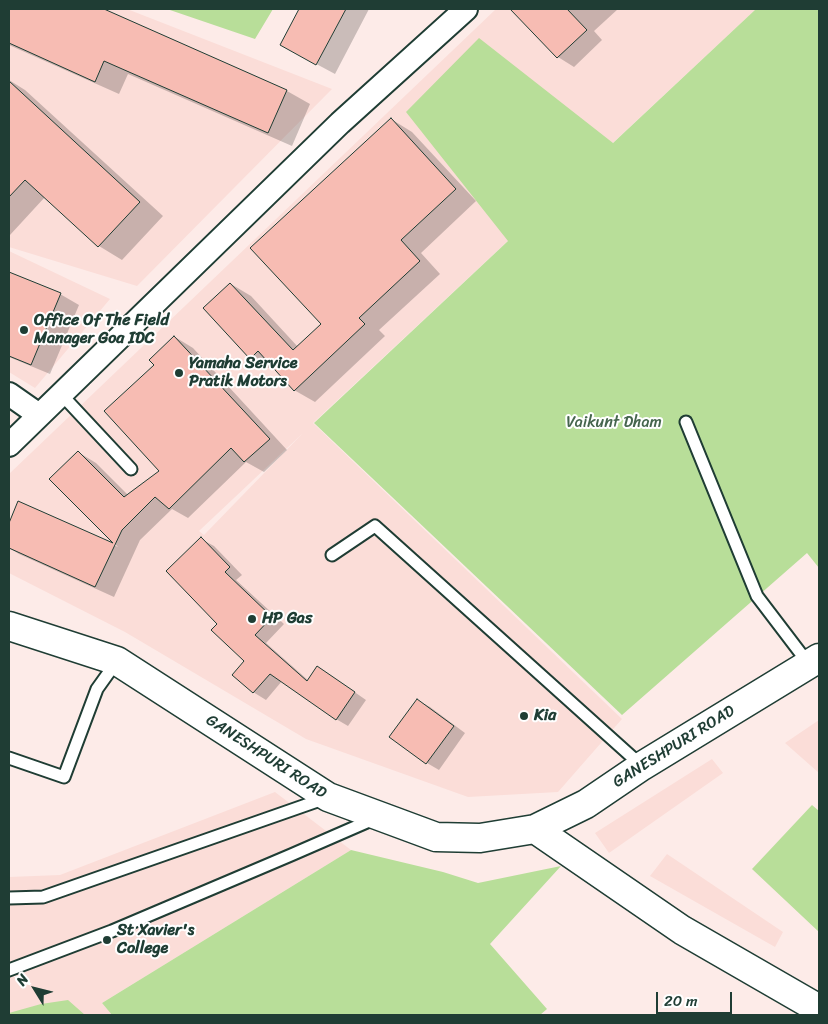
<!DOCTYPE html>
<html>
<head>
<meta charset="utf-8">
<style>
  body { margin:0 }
  #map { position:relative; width:828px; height:1024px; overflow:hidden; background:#fdebe8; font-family:Sriracha,sans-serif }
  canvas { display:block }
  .frame { position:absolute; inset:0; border:10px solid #1f3d34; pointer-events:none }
  .north { position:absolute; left:10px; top:964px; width:50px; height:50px; -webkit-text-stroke:4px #fff; paint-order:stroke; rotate:306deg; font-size:14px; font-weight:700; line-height:20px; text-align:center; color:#1f3d34 }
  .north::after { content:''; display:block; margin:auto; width:18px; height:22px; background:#1f3d34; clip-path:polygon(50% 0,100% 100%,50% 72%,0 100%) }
  .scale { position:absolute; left:656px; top:992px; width:76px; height:22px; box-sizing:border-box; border:2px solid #1f3d34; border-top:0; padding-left:6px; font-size:15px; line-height:18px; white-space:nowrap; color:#1f3d34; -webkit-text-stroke:4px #fff; paint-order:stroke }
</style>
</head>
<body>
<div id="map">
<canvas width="828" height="1024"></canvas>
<div class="frame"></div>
<div class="north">N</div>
<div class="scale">20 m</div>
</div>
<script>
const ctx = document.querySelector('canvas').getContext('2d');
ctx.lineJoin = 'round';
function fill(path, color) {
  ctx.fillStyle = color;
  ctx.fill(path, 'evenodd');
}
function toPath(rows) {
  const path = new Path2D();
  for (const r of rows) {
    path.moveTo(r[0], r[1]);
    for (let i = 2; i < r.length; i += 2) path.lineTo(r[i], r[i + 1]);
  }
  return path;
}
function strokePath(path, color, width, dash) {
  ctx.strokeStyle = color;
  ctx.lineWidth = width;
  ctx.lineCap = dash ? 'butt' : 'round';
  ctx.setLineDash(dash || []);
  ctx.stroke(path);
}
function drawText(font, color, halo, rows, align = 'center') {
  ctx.font = font + ' Sriracha,sans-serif';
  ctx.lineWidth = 4;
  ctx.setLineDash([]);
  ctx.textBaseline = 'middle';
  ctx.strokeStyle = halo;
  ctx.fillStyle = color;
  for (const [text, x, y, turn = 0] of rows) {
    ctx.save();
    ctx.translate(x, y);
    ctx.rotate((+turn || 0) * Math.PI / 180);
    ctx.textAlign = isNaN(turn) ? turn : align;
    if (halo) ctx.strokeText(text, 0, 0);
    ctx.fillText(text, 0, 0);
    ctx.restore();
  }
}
fill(toPath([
  [9,9,127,9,332,89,137,286,9,247],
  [496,9,756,9,313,423,622,719,558,792,468,797,306,739,125,632,9,573,9,474],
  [303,433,204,535,199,531],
  [9,251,110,299,35,388,9,372],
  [819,720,819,773,785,743],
  [712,759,723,773,609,853,595,833],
  [275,792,351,850,102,1003,112,1015,9,1015,9,877,60,875],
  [667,854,783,932,775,947,650,876]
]), '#fbddd8');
fill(toPath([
  [167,9,273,9,255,39],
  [756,9,819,9,819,568,807,553,622,715,314,423,508,241,406,112,479,38,613,143],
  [812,805,819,811,819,932,752,869],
  [351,850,443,872,478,883,561,866,490,944,547,1009,540,1015,112,1015,102,1003],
  [68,1000,85,1015,9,1015,9,1013,41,1004]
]), '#b8de99');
fill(toPath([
  [9,9,100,9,287,91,310,104,292,146,128,74,119,94,9,45],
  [301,9,369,9,335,74,281,45],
  [512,9,618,9,594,31,602,40,574,67,558,57],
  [9,80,25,90,163,216,122,260,99,246,45,197,10,235,9,235],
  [391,119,412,132,476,201,421,253,440,274,379,330,385,336,315,402,294,390,274,367,272,370,251,358,231,284,251,296,298,347,323,324],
  [9,273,60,294,79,305,50,374,9,357],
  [175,337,193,348,287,450,264,472,246,462,188,518,172,509,140,540,114,597,19,554,9,548,9,526,19,503,118,547,51,479,78,452,96,463,128,495,161,471,155,365],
  [201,539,214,546,242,575,236,580,284,624,266,643,309,681,318,668,330,675,366,700,348,726,336,719,282,681,266,700,253,692,246,661,219,624],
  [417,700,430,707,465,733,439,770,427,763]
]), '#0003');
const building = toPath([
  [9,9,104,9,287,90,268,133,104,61,95,82,9,43,9,9],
  [299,9,346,9,316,65,280,45,299,9],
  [510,9,567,9,587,30,557,58,510,9],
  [9,81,140,202,98,247,25,180,9,197,9,81],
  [391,118,456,189,401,240,420,261,359,318,365,324,294,391,258,351,250,359,203,308,230,283,293,350,321,324,250,248,391,118],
  [9,272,61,293,31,365,9,356,9,272],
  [174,336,270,439,244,462,231,448,169,509,155,497,122,530,95,587,9,548,9,523,18,501,113,543,49,479,78,451,124,497,159,471,104,411,154,365,149,360,174,336],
  [201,537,230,567,225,572,272,617,255,635,307,681,317,666,355,692,336,720,270,674,253,693,232,675,244,661,211,630,217,624,166,571,201,537],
  [417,699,454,726,426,764,389,737,417,699]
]);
fill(building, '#f7bcb3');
strokePath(building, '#1f3d34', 1);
const lane = toPath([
  [61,394,131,469],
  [686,422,757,596,808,663],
  [332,555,375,526,642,766],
  [9,758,64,777,97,689,117,661],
  [9,898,43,897,326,798],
  [9,970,112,931,291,855,376,818]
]);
const street = toPath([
  [9,394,39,415],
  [9,445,340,123,466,9]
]);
const secondary = toPath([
  [9,626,117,661,328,797,436,837,480,838,535,829,586,804,642,766,819,658],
  [535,829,682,930,819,1009]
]);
strokePath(lane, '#1f3d34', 15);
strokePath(street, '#1f3d34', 26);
strokePath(secondary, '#1f3d34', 31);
strokePath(lane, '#fff', 11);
strokePath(street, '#fff', 22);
strokePath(secondary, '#fff', 28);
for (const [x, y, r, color] of [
  [24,330,5,"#1f3d34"],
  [179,373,5,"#1f3d34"],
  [252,619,5,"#1f3d34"],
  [524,716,5,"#1f3d34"],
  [107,940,5,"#1f3d34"]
]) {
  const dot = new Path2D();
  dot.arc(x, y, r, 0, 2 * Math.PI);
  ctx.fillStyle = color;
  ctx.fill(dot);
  strokePath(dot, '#fff', 2);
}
drawText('bold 16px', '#1f3d34', '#fff', [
  ["Office Of The Field",34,321],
  ["Manager Goa IDC",34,339],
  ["Yamaha Service",189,364],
  ["Pratik Motors",189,382],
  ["HP Gas",262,619],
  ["Kia",534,716],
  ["St Xavier's",117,931],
  ["College",117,949]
], 'left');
drawText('16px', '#45654d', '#fff', [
  ["Vaikunt Dham",614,423]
]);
drawText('16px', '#1f3d34', '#fff', [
  ["GANESHPURI ROAD",674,747,-32],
  ["GANESHPURI ROAD",266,757,33]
]);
</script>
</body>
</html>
